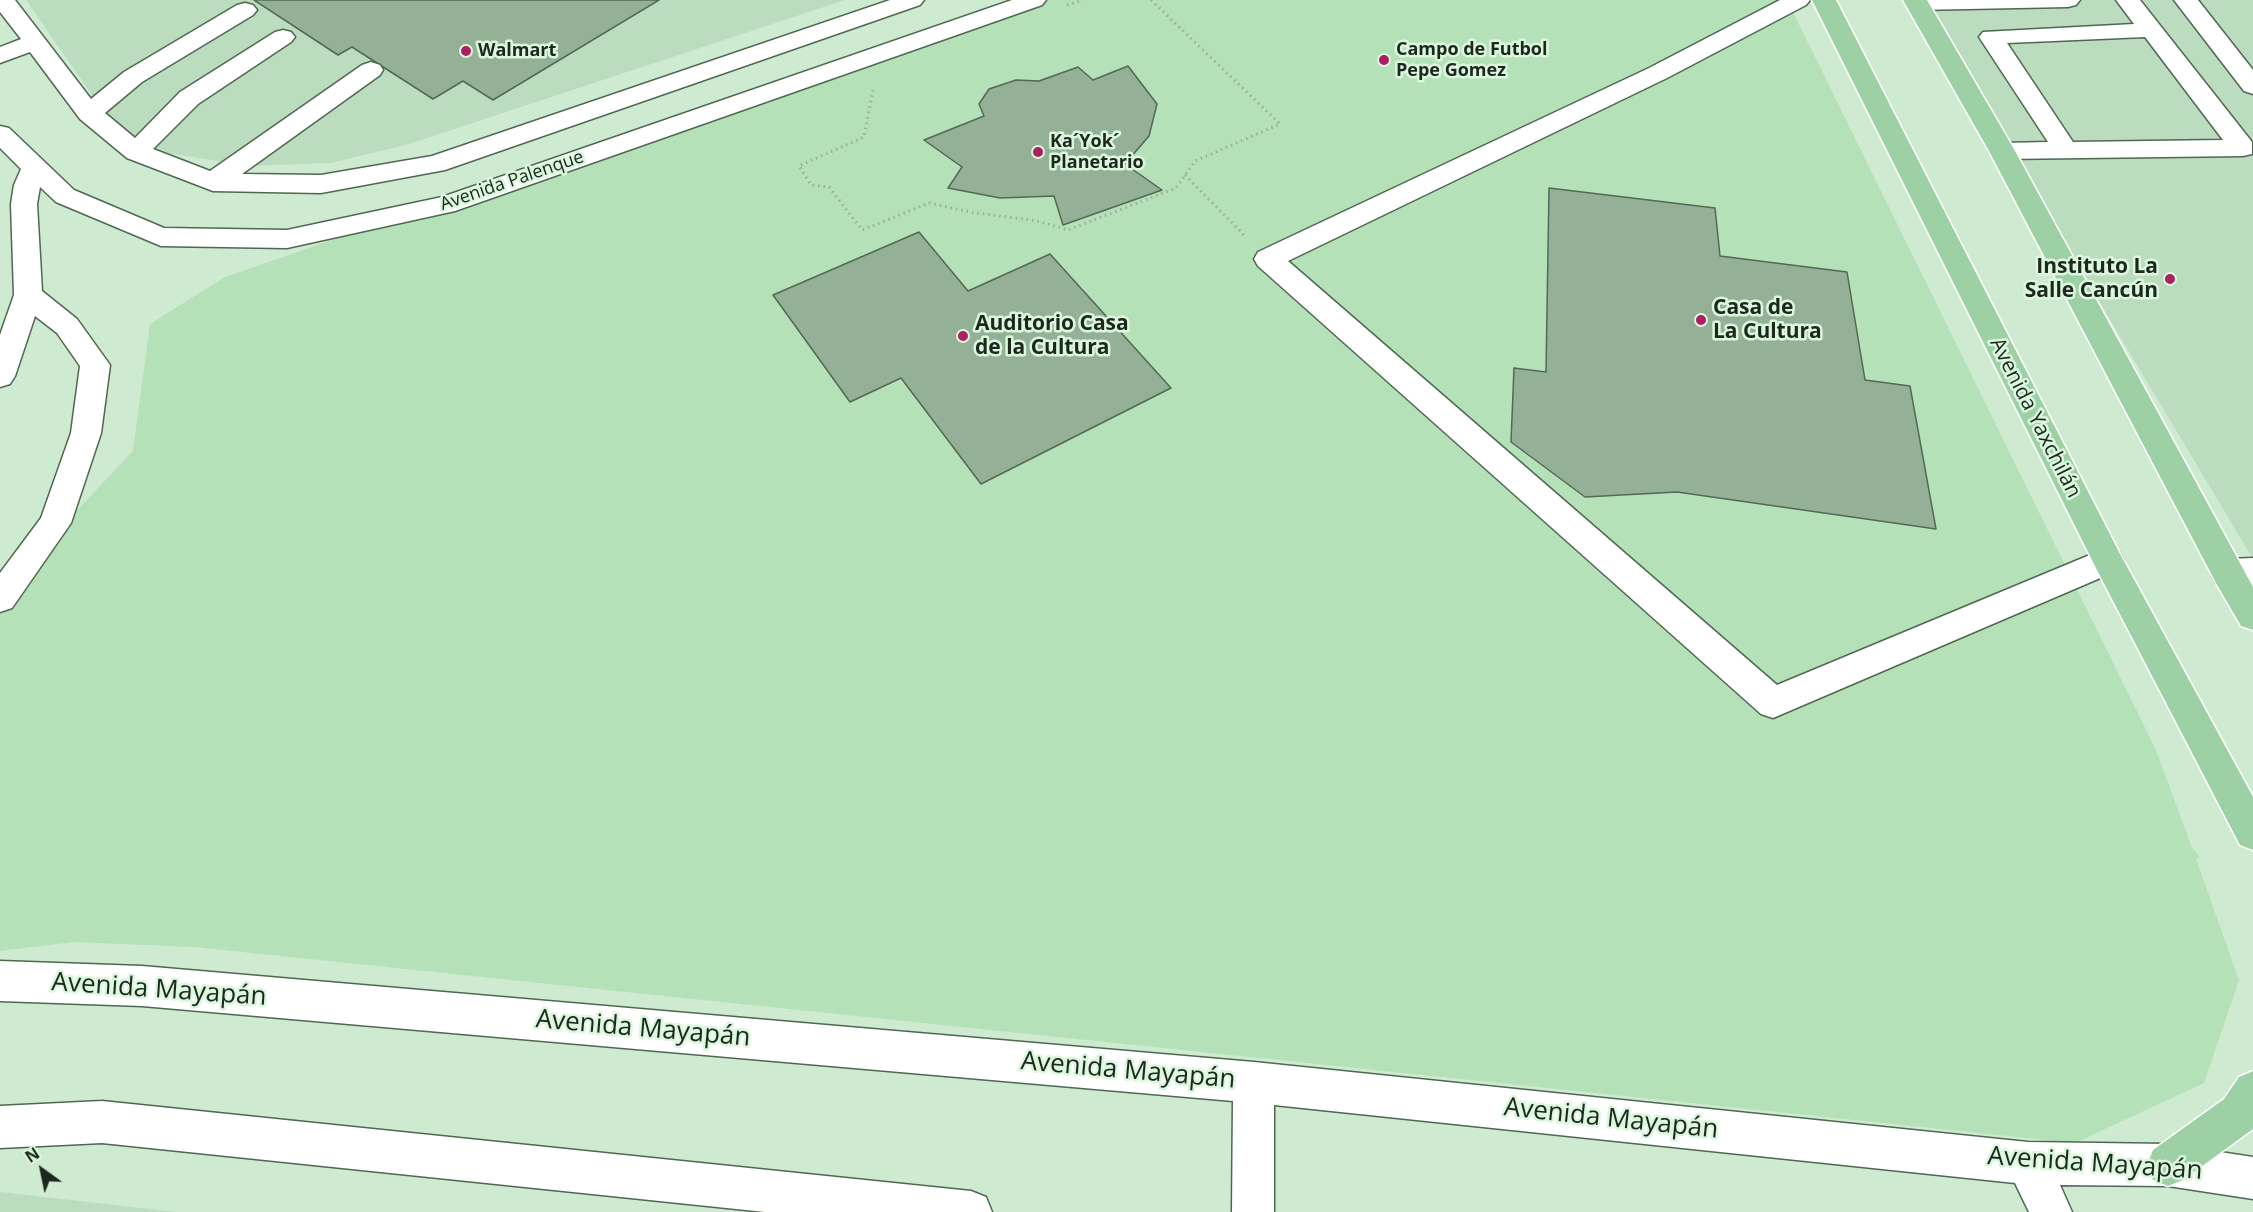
<!DOCTYPE html>
<html>
<head>
<meta charset="utf-8">
<style>
  body { margin:0 }
  #map { position:relative; width:2253px; height:1212px; overflow:hidden; background:#ceead0; font-family:"Open Sans",sans-serif }
  canvas { display:block }
  .north { position:absolute; left:12px; top:1140px; width:60px; height:60px; -webkit-text-stroke:4px #dbf7dd; paint-order:stroke; rotate:327deg; font-size:16px; font-weight:700; line-height:24px; text-align:center; color:#1c271d }
  .north::after { content:''; display:block; margin:auto; width:21px; height:27px; background:#1c271d; clip-path:polygon(50% 0,100% 100%,50% 72%,0 100%) }
</style>
</head>
<body>
<div id="map">
<canvas width="2253" height="1212"></canvas>
<div class="north">N</div>
</div>
<script>
const ctx = document.querySelector('canvas').getContext('2d');
ctx.lineJoin = 'round';
function fill(path, color) {
  ctx.fillStyle = color;
  ctx.fill(path, 'evenodd');
}
function toPath(rows) {
  const path = new Path2D();
  for (const r of rows) {
    path.moveTo(r[0], r[1]);
    for (let i = 2; i < r.length; i += 2) path.lineTo(r[i], r[i + 1]);
  }
  return path;
}
function strokePath(path, color, width, dash) {
  ctx.strokeStyle = color;
  ctx.lineWidth = width;
  ctx.lineCap = dash ? 'butt' : 'round';
  ctx.setLineDash(dash || []);
  ctx.stroke(path);
}
function drawText(font, color, halo, rows, align = 'center') {
  ctx.font = font + ' "Open Sans",sans-serif';
  ctx.lineWidth = 5;
  ctx.setLineDash([]);
  ctx.textBaseline = 'middle';
  ctx.strokeStyle = halo;
  ctx.fillStyle = color;
  for (const [text, x, y, turn = 0] of rows) {
    ctx.save();
    ctx.translate(x, y);
    ctx.rotate((+turn || 0) * Math.PI / 180);
    ctx.textAlign = isNaN(turn) ? turn : align;
    if (halo) ctx.strokeText(text, 0, 0);
    ctx.fillText(text, 0, 0);
    ctx.restore();
  }
}
fill(toPath([
  [26,0,845,0,406,145,330,163,248,166,168,153,132,138,106,115],
  [1919,0,2253,0,2253,559],
  [0,1192,176,1212,0,1212]
]), '#bbdcbe');
fill(toPath([
  [1029,0,1787,0,2156,750,2192,848,2200,857,2196,859,2239,980,2204,1083,2075,1143,194,947,73,942,0,951,0,613,50,539,133,451,150,324,225,277]
]), '#b5e1b9');
const building = toPath([
  [254,0,659,0,493,100,463,81,433,99,352,47,338,55,254,0],
  [1128,66,1157,104,1149,136,1125,164,1162,190,1063,225,1054,196,1000,198,948,188,962,167,924,140,984,116,979,104,989,89,1016,80,1039,81,1078,67,1093,80,1128,66],
  [1549,188,1715,208,1720,256,1847,272,1865,380,1910,386,1936,529,1677,492,1585,497,1511,442,1514,368,1546,372,1549,188],
  [919,232,968,291,1050,254,1171,388,981,484,901,378,850,402,773,295,919,232]
]);
fill(building, '#94b097');
strokePath(building, '#526a54', 1.5);
const minor = toPath([
  [0,0,15,0,91,99,124,72,237,5,245,3,253,5,257,10,253,15,142,82,105,113,135,138,180,92,275,32,283,30,291,32,295,37,291,42,198,104,153,149,210,171,362,65,371,62,380,65,383,70,380,75,242,174,321,175,432,156,890,0,924,0,920,5,445,170,321,193,213,191,127,158,80,119,30,52,0,63,0,47,21,39,0,12,0,0],
  [1012,0,1046,0,1042,5,455,211,287,248,161,246,56,202,40,187,37,204,42,291,77,319,110,365,101,433,71,523,12,608,0,612,0,573,41,518,71,433,80,366,57,333,35,316,15,376,10,384,0,387,0,335,14,295,11,204,14,185,21,169,0,148,0,126,9,128,74,190,164,228,287,230,442,197,1012,0],
  [1780,0,1810,0,1806,5,1667,78,1288,261,1777,685,2097,552,2108,548,2119,552,2124,561,2119,570,1773,718,1761,714,1258,266,1254,259,1258,252,1649,68,1780,0],
  [1908,0,2080,0,2076,5,2068,7,1917,10,1909,8,1905,3,1908,0],
  [2116,0,2140,0,2252,142,2252,154,2243,156,2002,159,1993,157,1989,151,1993,145,2002,143,2048,142,1979,37,1983,32,2134,24,2116,0],
  [2145,37,2223,140,2073,142,2007,43,2145,37],
  [2174,0,2198,0,2253,70,2253,94,2244,91,2174,0],
  [2253,558,2253,586,2227,587,2216,583,2211,573,2216,563,2227,559,2253,558],
  [0,961,142,966,1254,1062,2028,1142,2168,1144,2253,1157,2253,1199,2168,1186,2060,1185,2072,1212,2029,1212,2015,1183,1274,1105,1274,1212,1232,1212,1233,1101,142,1006,0,1001,0,961],
  [102,1101,971,1191,986,1197,992,1212,765,1212,102,1143,0,1148,0,1106,102,1101]
]);
const major = toPath([
  [1812,0,1836,0,2119,552,2253,797,2253,850,2240,845,2097,570,1812,0],
  [1903,0,1927,0,2015,151,2253,587,2253,630,2241,626,2216,583,1989,151,1903,0],
  [2253,1071,2253,1129,2183,1180,2168,1186,2153,1180,2147,1165,2153,1150,2224,1099,2239,1077,2253,1071]
]);
strokePath(minor, '#4f6851', 3);
strokePath(major, '#fff', 3);
strokePath(toPath([
  [1067,5,1083,0],
  [873,90,864,137,799,166,811,185,829,187,862,230,929,203,970,212,1037,221,1068,230,1176,188,1195,161,1280,124,1151,0],
  [1185,175,1245,236]
]), '#98af9a', 3, [1.5, 4]);
fill(minor, '#fff');
fill(major, '#9dd0a5');
for (const [x, y, r, color] of [
  [466,51,6,"#ab2063"],
  [1384,60,6,"#ab2063"],
  [1038,152,6,"#ab2063"],
  [2170,279,6,"#ab2063"],
  [1701,320,6,"#ab2063"],
  [963,336,6,"#ab2063"]
]) {
  const dot = new Path2D();
  dot.arc(x, y, r, 0, 2 * Math.PI);
  ctx.fillStyle = color;
  ctx.fill(dot);
  strokePath(dot, '#dbf7dd', 2);
}
drawText('bold 18px', '#1c271d', '#dbf7dd', [
  ["Campo de Futbol",1396,50],
  ["Pepe Gomez",1396,71],
  ["Walmart",478,51],
  ["Ka´Yok´",1050,142],
  ["Planetario",1050,163]
], 'left');
drawText('18px', '#1c271d', '#dbf7dd', [
  ["Avenida Palenque",512,181,-19]
]);
drawText('bold 21px', '#1c271d', '#dbf7dd', [
  ["Instituto La",2158,267,"right"],
  ["Salle Cancún",2158,291,"right"],
  ["Casa de",1713,308],
  ["La Cultura",1713,332],
  ["Auditorio Casa",975,324],
  ["de la Cultura",975,348]
], 'left');
drawText('21px', '#1c271d', '#dbf7dd', [
  ["Avenida Yaxchilán",2035,418,63]
]);
drawText('26px', '#1c271d', '#dbf7dd', [
  ["Avenida Mayapán",159,990,4],
  ["Avenida Mayapán",643,1029,5],
  ["Avenida Mayapán",1128,1071,5],
  ["Avenida Mayapán",1611,1119,6],
  ["Avenida Mayapán",2095,1164,4]
]);
</script>
</body>
</html>
